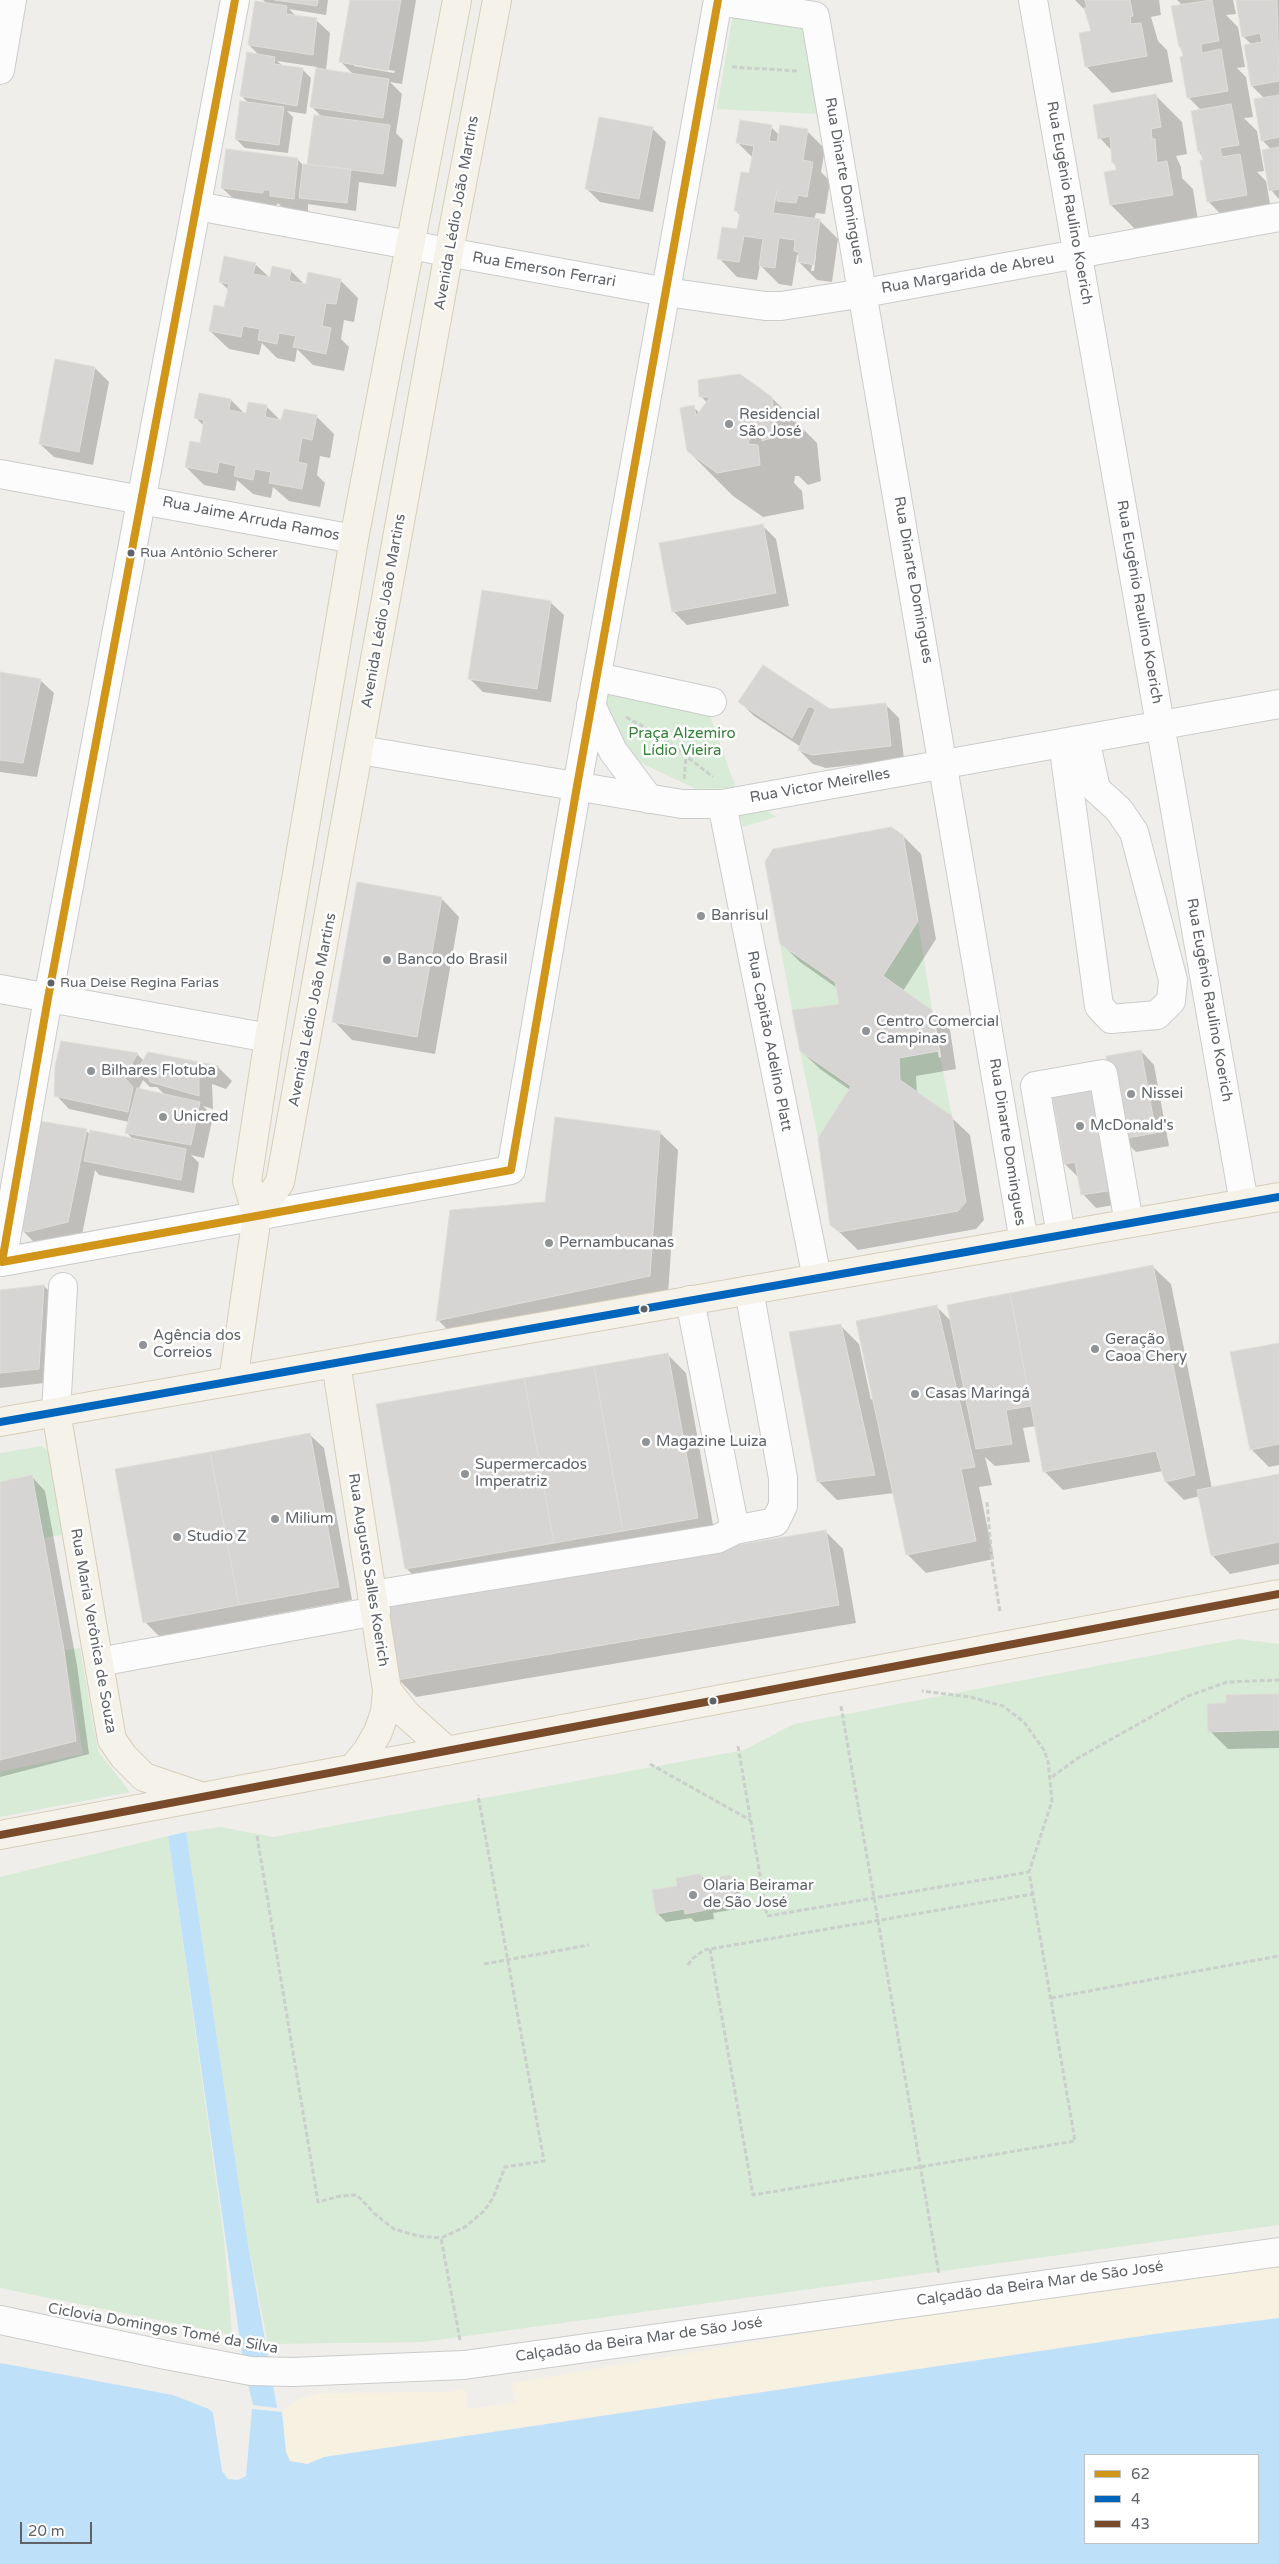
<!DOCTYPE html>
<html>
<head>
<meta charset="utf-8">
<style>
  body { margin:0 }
  #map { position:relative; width:1279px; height:2564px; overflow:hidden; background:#efeeea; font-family:"Varela Round",sans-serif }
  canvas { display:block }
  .legend { position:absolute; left:1084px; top:2454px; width:175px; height:90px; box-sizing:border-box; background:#fff; border:1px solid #bfc1c3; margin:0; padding:6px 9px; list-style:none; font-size:15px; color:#5f6368 }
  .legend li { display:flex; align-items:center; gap:10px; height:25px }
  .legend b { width:25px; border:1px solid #bfc1c3 }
  .scale { position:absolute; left:20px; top:2522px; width:72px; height:22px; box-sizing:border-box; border:2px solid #5f6368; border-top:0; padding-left:6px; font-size:15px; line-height:18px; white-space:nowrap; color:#5f6368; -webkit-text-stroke:4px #fff; paint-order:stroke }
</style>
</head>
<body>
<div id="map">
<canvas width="1279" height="2564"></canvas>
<ul class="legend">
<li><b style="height:6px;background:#d1951a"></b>62</li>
<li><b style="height:6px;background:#0065bd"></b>4</li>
<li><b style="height:6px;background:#7a4b2a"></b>43</li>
</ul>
<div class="scale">20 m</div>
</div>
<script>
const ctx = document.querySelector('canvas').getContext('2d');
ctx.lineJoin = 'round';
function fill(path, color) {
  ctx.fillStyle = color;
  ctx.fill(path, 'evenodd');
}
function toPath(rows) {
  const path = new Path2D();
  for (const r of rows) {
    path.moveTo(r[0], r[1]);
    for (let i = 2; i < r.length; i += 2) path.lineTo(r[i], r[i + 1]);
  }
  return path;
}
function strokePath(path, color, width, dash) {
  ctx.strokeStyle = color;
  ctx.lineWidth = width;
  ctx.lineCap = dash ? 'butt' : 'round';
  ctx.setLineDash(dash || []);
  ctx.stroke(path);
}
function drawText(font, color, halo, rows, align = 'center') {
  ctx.font = font + ' "Varela Round",sans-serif';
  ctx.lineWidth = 5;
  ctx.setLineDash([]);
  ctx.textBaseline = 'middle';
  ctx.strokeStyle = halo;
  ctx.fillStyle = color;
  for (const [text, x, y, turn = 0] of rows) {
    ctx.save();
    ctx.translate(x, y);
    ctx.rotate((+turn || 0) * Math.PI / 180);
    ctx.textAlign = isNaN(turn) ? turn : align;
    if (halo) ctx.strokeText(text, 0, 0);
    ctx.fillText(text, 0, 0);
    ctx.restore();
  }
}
fill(toPath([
  [733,14,804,25,818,114,717,109],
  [609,690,709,713,736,788,696,789,639,762,616,734,605,712],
  [763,808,776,817,743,827,739,813],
  [918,921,932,1010,883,976],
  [780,944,835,982,839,1004,792,1010],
  [800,1051,851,1086,818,1138],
  [939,1051,952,1116,900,1080,899,1058],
  [42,1446,49,1452,62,1535,43,1538,32,1476,0,1482,0,1453],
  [1238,1639,1279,1644,1279,2225,423,2342,268,2344,247,2238,186,1832,221,1827,273,1837,744,1750,794,1724],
  [80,1648,98,1751,130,1792,0,1817,0,1772,83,1754,64,1650],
  [168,1836,224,2238,232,2335,0,2288,0,1877]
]), '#d8ebd6');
fill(toPath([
  [1279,2266,1279,2318,1162,2333,324,2457,307,2464,290,2461,286,2452,282,2412,299,2399,320,2393,447,2392,465,2389,468,2409,516,2402,511,2383,921,2314]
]), '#f6f1e1');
fill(toPath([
  [186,1832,247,2238,277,2408,253,2405,244,2368,168,1836],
  [1279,2318,1279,2564,0,2564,0,2363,173,2395,209,2409,213,2413,222,2471,228,2479,238,2480,246,2476,252,2409,282,2412,286,2452,290,2461,307,2464,324,2457,1162,2333],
  [1085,2455,1258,2455,1258,2543,1085,2543]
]), '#bfe0f9');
fill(toPath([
  [263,0,328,0,326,15,289,9,297,17,316,20,330,33,326,71,354,75,341,62,351,0,416,0,402,84,390,82,402,94,396,133,403,140,396,187,359,182,356,211,308,204,308,212,285,210,278,203,276,206,236,201,222,188,297,159,303,165,311,166,308,164,322,117,311,106,317,67,277,61,283,66,302,69,311,78,306,114,287,111,293,117,288,153,245,148,236,139,249,104,241,95,259,55,249,45,267,4],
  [354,64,395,71,394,73,354,66],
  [1075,0,1159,0,1161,15,1151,17,1158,41,1167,50,1173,82,1112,93,1086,66,1092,32,1086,11],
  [1177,0,1233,0,1236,14,1226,15,1238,27,1245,67,1237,68,1246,77,1253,117,1244,118,1257,131,1264,171,1257,172,1266,181,1273,221,1234,228,1208,201,1204,161,1199,151,1201,110,1188,97,1185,57,1180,47,1183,6],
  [1237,0,1279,0,1279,199,1271,190,1271,149,1262,140,1264,98,1252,86,1252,45,1243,36],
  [1155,95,1182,122,1187,154,1176,156,1181,167,1182,178,1193,189,1198,221,1137,231,1111,205,1106,173,1118,171,1113,162,1112,151,1100,138],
  [771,127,779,135,807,131,825,149,821,172,830,181,825,214,816,213,814,220,820,221,838,239,832,282,817,280,799,262,800,256,797,255,792,286,779,284,760,265,757,280,737,277,719,258,738,231,741,216,736,211,750,175,753,158,738,143],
  [814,254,816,255,814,271,811,271],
  [652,128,666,142,653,212,600,202,586,188],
  [255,264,271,279,291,271,306,286,340,280,358,298,354,322,344,320,341,339,349,347,344,371,313,365,297,349,295,362,277,358,262,343,259,355,229,349,210,331,225,309,229,290,220,282],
  [56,361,95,368,109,382,93,465,54,457,40,444],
  [701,396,772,398,817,443,821,481,808,485,799,476,795,476,794,483,802,491,804,509,763,517,733,496,688,451,693,407,700,413,707,403],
  [231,400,246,415,267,407,282,422,316,416,334,434,330,458,320,456,317,475,325,483,320,507,289,501,273,487,271,498,253,494,237,480,235,491,204,485,186,467,201,445,204,426,196,418],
  [762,525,776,539,789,606,687,625,673,611],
  [550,602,564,615,551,702,483,692,470,679],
  [764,667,830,711,886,705,899,718,904,759,826,768,813,764,799,750,801,747,754,716,740,702],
  [0,673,40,680,54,693,37,777,0,772],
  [903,836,921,854,936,939,903,991,931,1011,950,1030,956,1069,916,1076,917,1094,951,1117,970,1135,984,1220,976,1229,858,1250,831,1224,850,1090,820,1069,801,1051,840,1005,837,988,800,962,781,943],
  [932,1015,934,1015,941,1057,939,1058],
  [441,898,459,917,435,1054,352,1040,334,1021],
  [1141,1051,1154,1065,1169,1146,1136,1152,1122,1138],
  [137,1054,144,1061,148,1054,218,1067,232,1081,226,1089,212,1084,213,1109,203,1106,213,1116,204,1158,191,1155,199,1163,194,1193,99,1175,95,1170,82,1235,42,1245,34,1242,20,1228,86,1131,90,1134,134,1140,126,1132,129,1122,69,1109,56,1095],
  [143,1080,150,1087,157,1087,165,1095,138,1090],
  [1052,1091,1127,1203,1096,1208,1083,1194,1079,1178,1065,1164],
  [659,1132,678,1150,668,1294,456,1338,438,1320,546,1203],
  [1152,1266,1171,1284,1212,1489,1279,1475,1279,1564,1230,1574,1212,1555,1200,1496,1184,1500,1166,1482,1163,1471,1063,1490,1045,1472,1036,1426,1023,1428,1030,1462,995,1466,985,1457,992,1485,979,1487,994,1559,926,1573,907,1554,894,1493,837,1500,819,1482,840,1325,859,1344,871,1400,937,1307,952,1322],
  [44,1286,58,1300,53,1382,0,1388,0,1292],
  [1279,1344,1279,1465,1269,1467,1251,1449],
  [668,1355,686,1373,715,1536,420,1582,406,1568],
  [310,1435,324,1448,352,1600,255,1618,256,1623,163,1640,145,1622],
  [32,1477,45,1491,77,1665,89,1754,0,1777,0,1483],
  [825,1531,843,1549,856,1623,416,1697,398,1679],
  [1279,1696,1279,1748,1228,1749,1210,1731],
  [700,1875,706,1881,730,1877,739,1886,743,1908,713,1913,714,1919,695,1922,691,1918,666,1922,657,1913,678,1887]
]), '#0003');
const building = toPath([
  [275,0,318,0,317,6,275,0],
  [350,0,401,0,388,71,339,62,350,0],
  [1085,0,1130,0,1133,16,1130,17,1131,24,1141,23,1147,56,1085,67,1079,33,1091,31,1084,8,1087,8,1085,0],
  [1212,0,1219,41,1201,44,1202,53,1221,49,1228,91,1187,98,1180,57,1183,56,1181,47,1179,47,1171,6,1212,0],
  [1236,0,1277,0,1279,81,1251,86,1244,45,1262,42,1260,33,1242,37,1236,0],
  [255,1,287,6,286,14,317,18,313,55,248,45,255,1],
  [247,52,275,57,274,64,303,68,297,106,240,96,247,52],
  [316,68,389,79,383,118,310,107,316,68],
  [1156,94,1161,127,1151,129,1152,139,1155,139,1157,163,1167,161,1173,195,1110,205,1104,172,1116,170,1115,162,1112,163,1110,136,1098,139,1093,105,1156,94],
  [1279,95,1279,137,1261,141,1254,99,1279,95],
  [240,101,284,107,279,145,235,139,240,101],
  [1231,104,1239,145,1220,148,1222,157,1240,154,1247,195,1207,202,1200,160,1203,160,1201,151,1198,152,1191,111,1231,104],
  [314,115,390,125,383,174,307,164,314,115],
  [599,117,653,127,639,199,585,189,599,117],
  [740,120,772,125,769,141,777,142,780,125,808,129,803,160,813,162,807,197,798,195,796,203,777,201,777,191,773,213,820,219,814,265,798,262,799,252,794,251,795,240,779,238,775,268,759,266,763,239,744,236,739,262,717,259,722,227,737,229,740,212,734,211,741,172,749,173,754,146,736,143,740,120],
  [1279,147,1279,189,1269,191,1262,150,1279,147],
  [226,149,298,158,294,199,270,196,270,190,263,190,263,193,221,188,226,149],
  [303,164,351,169,347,203,299,198,303,164],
  [224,256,256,263,253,274,270,277,272,266,291,270,289,281,306,284,308,272,341,279,336,304,326,303,322,326,331,328,326,354,293,347,296,336,279,333,277,344,258,340,260,329,243,326,241,337,209,331,214,305,224,307,229,284,219,282,224,256],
  [55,359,95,367,79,452,39,444,55,359],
  [740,374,772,397,777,436,762,441,762,432,751,432,748,444,758,445,760,465,717,473,687,451,680,408,694,405,696,416,710,397,699,397,698,380,740,374],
  [199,393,231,399,229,410,246,413,248,402,267,405,265,417,281,420,284,409,317,415,312,440,302,438,298,462,307,464,302,489,269,483,271,472,255,469,253,480,234,476,236,466,219,462,217,473,185,467,190,441,200,443,204,420,194,418,199,393],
  [763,524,776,593,672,612,659,543,763,524],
  [482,590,551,601,537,689,468,679,482,590],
  [763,665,830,709,886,703,891,746,812,755,798,750,815,710,812,707,808,707,792,738,738,702,763,665],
  [0,672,41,679,23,763,0,760,0,672],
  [891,827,903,835,918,921,883,976,932,1010,939,1051,899,1058,900,1080,952,1116,966,1202,958,1211,839,1232,830,1225,818,1138,851,1086,800,1051,792,1010,839,1004,835,982,780,944,765,862,773,849,891,827],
  [357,882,442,897,417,1037,332,1022,357,882],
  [61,1041,138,1053,124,1077,133,1087,128,1112,54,1096,55,1066,61,1041],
  [1141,1050,1156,1133,1121,1139,1106,1056,1141,1050],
  [148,1052,219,1066,212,1076,199,1071,199,1096,150,1082,147,1074,135,1073,148,1052],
  [1095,1082,1114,1190,1081,1195,1075,1162,1064,1164,1051,1090,1095,1082],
  [137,1088,200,1102,191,1145,125,1133,137,1088],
  [555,1117,660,1131,650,1276,436,1321,450,1210,545,1202,555,1117],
  [39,1121,87,1129,68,1222,27,1232,19,1229,39,1121],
  [90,1130,186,1149,181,1180,84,1161,90,1130],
  [1153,1265,1195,1475,1165,1482,1156,1451,1043,1472,1010,1293,1153,1265],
  [44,1285,39,1369,0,1373,0,1290,44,1285],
  [1010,1293,1031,1406,1006,1410,1012,1444,976,1449,947,1305,1010,1293],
  [937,1305,975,1467,961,1469,976,1541,906,1555,856,1321,937,1305],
  [841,1324,875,1475,817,1482,789,1332,841,1324],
  [1279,1343,1279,1444,1250,1450,1230,1352,1279,1343],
  [668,1353,698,1518,623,1531,594,1366,668,1353],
  [594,1366,623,1531,554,1543,524,1378,594,1366],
  [524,1378,554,1543,405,1569,376,1404,524,1378],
  [310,1433,339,1587,239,1605,210,1452,310,1433],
  [210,1452,239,1605,143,1623,115,1469,210,1452],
  [1279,1474,1279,1542,1211,1556,1197,1490,1279,1474],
  [32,1475,64,1650,76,1741,0,1760,0,1482,32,1475],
  [826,1530,839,1605,397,1680,384,1604,826,1530],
  [1267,1694,1279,1694,1279,1730,1208,1732,1207,1704,1226,1703,1226,1695,1267,1694],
  [700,1874,702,1880,731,1875,735,1899,705,1904,706,1910,685,1914,684,1909,656,1914,652,1890,677,1886,676,1878,700,1874]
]);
fill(building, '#d6d5d3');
strokePath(building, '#deddd9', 1);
const minor = toPath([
  [235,0,48,998,2,1262,511,1170,577,786,718,0],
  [1033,0,1244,1203],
  [718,1,815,16,1024,1242],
  [0,70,12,0],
  [197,206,666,292,765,306,781,306,864,293,1279,217],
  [0,474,354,539],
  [597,677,712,702],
  [591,705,613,751,649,799],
  [1063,743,1099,1006,1111,1019,1157,1015,1171,1001,1173,980,1134,832,1119,810,1096,789,1085,739],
  [360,750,682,804,722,804,1279,704],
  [722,804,817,1278],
  [0,989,269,1038],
  [1061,1235,1035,1086,1103,1074,1129,1223],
  [690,1300,735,1530,775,1522,783,1506,783,1478,749,1290],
  [56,1412,63,1287],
  [372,1595,717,1539,735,1530],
  [99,1662,376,1611],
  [0,2320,166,2355,251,2371,293,2372,464,2365,1279,2252]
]);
const major = toPath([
  [257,1216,280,1182,451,241,497,0],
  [336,1363,387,1690,385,1712,378,1732,367,1751,353,1768],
  [233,1381,257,1216,247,1181,269,1038,354,539,457,0],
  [56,1412,112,1740,124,1757,144,1777,200,1796],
  [0,1422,1279,1197],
  [387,1690,406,1714,447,1751],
  [0,1835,1279,1594]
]);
strokePath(minor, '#cbcccc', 30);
strokePath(major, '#d7ceb8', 30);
strokePath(toPath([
  [732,67,798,71],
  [626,717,663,738,713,777],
  [684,779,686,757],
  [987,1502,992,1561,1000,1612],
  [841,1706,939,2275],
  [738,1746,767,1916,1029,1872],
  [650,1764,750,1820],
  [1052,1777,1078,1758,1188,1696,1227,1682,1279,1680],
  [257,1836,318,2202,340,2196,357,2195,376,2215,394,2229,418,2236,441,2238],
  [710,1949,753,2195,1075,2141,1029,1872,1052,1801,1048,1761,1044,1750,1024,1722,1003,1706,970,1697,922,1691],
  [484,1964,589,1945],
  [688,1965,692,1959,704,1950,1033,1894],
  [1051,1998,1279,1956],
  [460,2340,441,2238,465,2227,484,2211,493,2198,505,2167,544,2161,478,1795]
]), '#cacfcc', 3, [5, 2.5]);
strokePath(minor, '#fdfcfc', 28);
strokePath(major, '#f4f2e9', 28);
strokePath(toPath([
  [235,0,48,998,2,1262,511,1170,577,786,718,0]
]), '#d1951a', 8);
strokePath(toPath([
  [0,1422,1279,1197]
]), '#0065bd', 8);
strokePath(toPath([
  [0,1835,1279,1594]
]), '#7a4b2a', 8);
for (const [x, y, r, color] of [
  [729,424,5,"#919496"],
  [131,553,4.5,"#5f6368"],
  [701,916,5,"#919496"],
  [387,960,5,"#919496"],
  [51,983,4.5,"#5f6368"],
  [866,1031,5,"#919496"],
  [91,1071,5,"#919496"],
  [1131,1094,5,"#919496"],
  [163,1117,5,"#919496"],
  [1080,1126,5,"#919496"],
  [549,1243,5,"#919496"],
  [644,1309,4.5,"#5f6368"],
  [143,1345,5,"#919496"],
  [1095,1349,5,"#919496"],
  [915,1394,5,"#919496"],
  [646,1442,5,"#919496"],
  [465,1474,5,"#919496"],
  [275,1519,5,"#919496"],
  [177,1537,5,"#919496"],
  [713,1701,4.5,"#5f6368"],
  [693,1895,5,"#919496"]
]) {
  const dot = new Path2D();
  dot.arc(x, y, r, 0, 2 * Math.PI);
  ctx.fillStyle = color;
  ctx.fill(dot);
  strokePath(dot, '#fff', 2);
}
drawText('14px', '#5f6368', '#fff', [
  ["Rua Antônio Scherer",140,553],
  ["Rua Deise Regina Farias",60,983]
], 'left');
drawText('15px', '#5f6368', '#fff', [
  ["Rua Dinarte Domingues",844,181,80],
  ["Rua Eugênio Raulino Koerich",1069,203,80],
  ["Avenida Lédio João Martins",457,213,-80],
  ["Rua Emerson Ferrari",544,270,10],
  ["Rua Margarida de Abreu",968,274,-10],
  ["Rua Jaime Arruda Ramos",251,519,11],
  ["Rua Dinarte Domingues",913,580,80],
  ["Rua Eugênio Raulino Koerich",1139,602,80],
  ["Avenida Lédio João Martins",384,611,-80],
  ["Rua Victor Meirelles",820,786,-10],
  ["Rua Eugênio Raulino Koerich",1209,1000,80],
  ["Avenida Lédio João Martins",313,1010,-79],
  ["Rua Capitão Adelino Platt",769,1041,79],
  ["Rua Dinarte Domingues",1007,1142,81],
  ["Rua Augusto Salles Koerich",368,1570,81],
  ["Rua Maria Verônica de Souza",93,1631,80],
  ["Calçadão da Beira Mar de São José",1040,2284,-8],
  ["Ciclovia Domingos Tomé da Silva",163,2329,10],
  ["Calçadão da Beira Mar de São José",639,2340,-8]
]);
drawText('15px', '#5f6368', '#fff', [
  ["Residencial",739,415],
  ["São José",739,432],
  ["Banrisul",711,916],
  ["Banco do Brasil",397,960],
  ["Centro Comercial",876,1022],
  ["Campinas",876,1039],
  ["Bilhares Flotuba",101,1071],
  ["Nissei",1141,1094],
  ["Unicred",173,1117],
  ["McDonald's",1090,1126],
  ["Pernambucanas",559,1243],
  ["Agência dos",153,1336],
  ["Correios",153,1353],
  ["Geração",1105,1340],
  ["Caoa Chery",1105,1357],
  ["Casas Maringá",925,1394],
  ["Magazine Luiza",656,1442],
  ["Supermercados",475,1465],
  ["Imperatriz",475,1482],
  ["Milium",285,1519],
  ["Studio Z",187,1537],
  ["Olaria Beiramar",703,1886],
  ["de São José",703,1903]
], 'left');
drawText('15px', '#348238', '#fff', [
  ["Praça Alzemiro",682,734],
  ["Lídio Vieira",682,751]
]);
</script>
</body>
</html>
